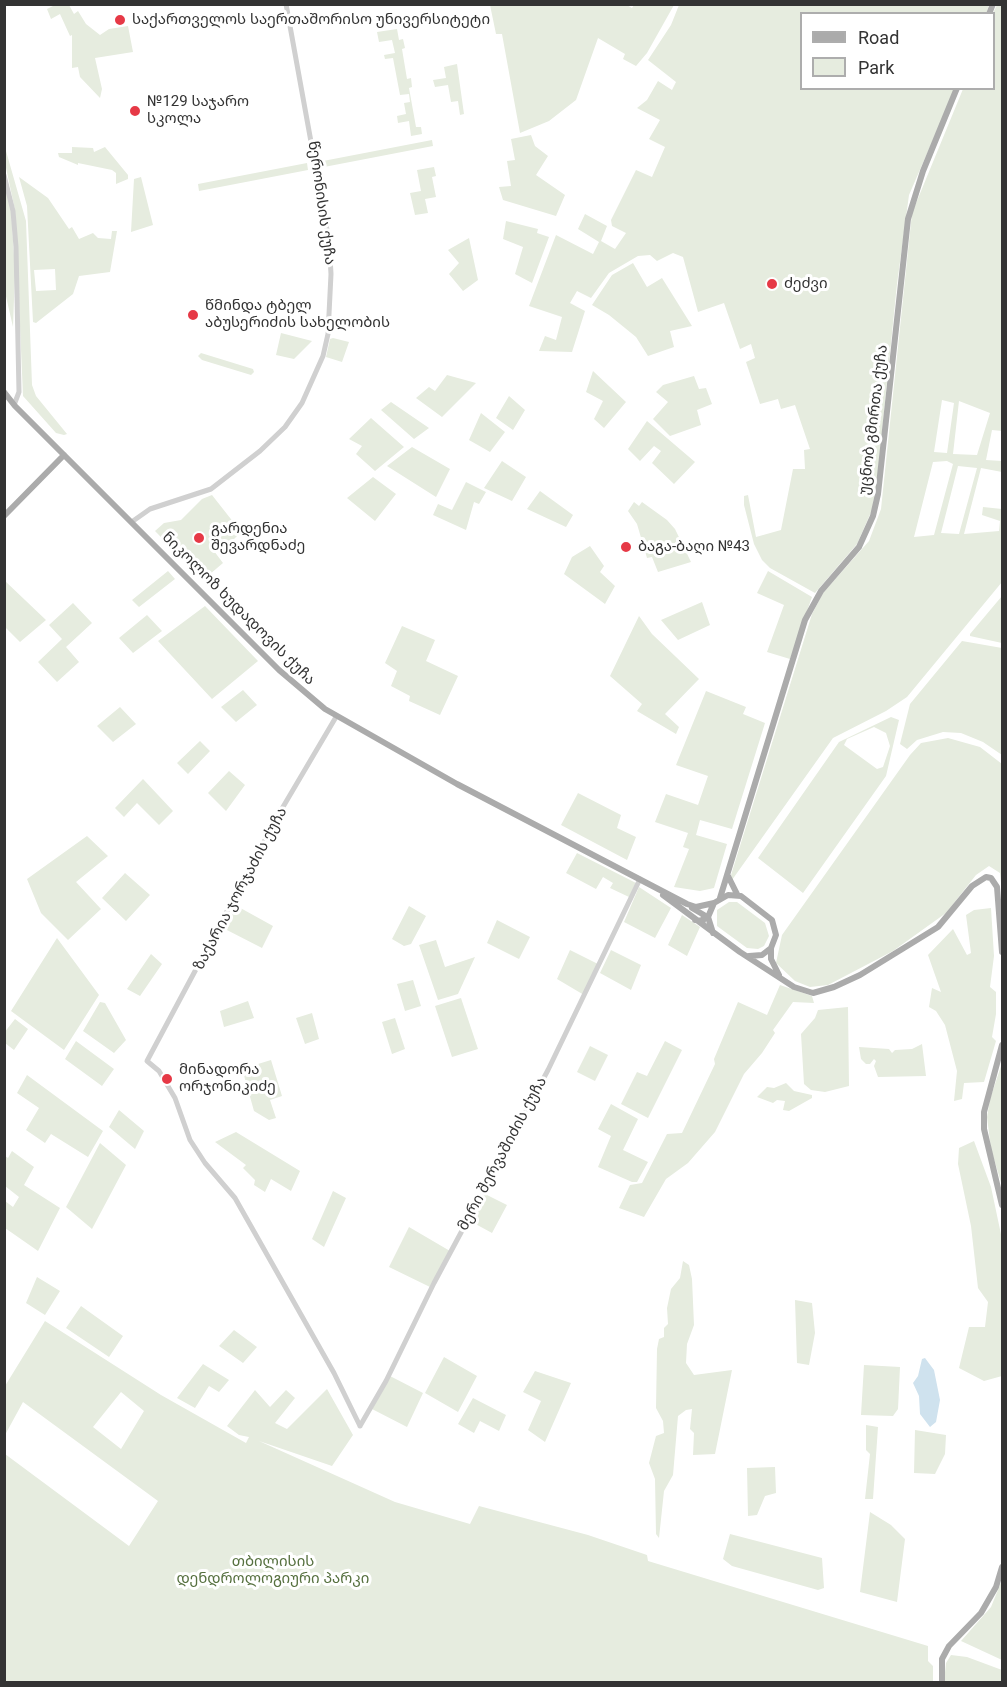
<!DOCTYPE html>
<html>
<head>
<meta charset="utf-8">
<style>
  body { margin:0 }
  #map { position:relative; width:1007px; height:1687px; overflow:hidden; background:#fff; font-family:Roboto,sans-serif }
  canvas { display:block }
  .frame { position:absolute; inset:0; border:6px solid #333; pointer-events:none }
  .legend { position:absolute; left:800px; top:12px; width:195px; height:78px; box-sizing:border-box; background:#fff; border:2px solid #adadad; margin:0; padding:8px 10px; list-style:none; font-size:18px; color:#333 }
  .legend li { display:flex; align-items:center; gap:12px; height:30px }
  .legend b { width:30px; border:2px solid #adadad }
</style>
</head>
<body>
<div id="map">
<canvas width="1007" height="1687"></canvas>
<div class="frame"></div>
<ul class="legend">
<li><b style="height:8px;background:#ababab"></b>Road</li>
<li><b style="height:16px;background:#e6ecdf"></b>Park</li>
</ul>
</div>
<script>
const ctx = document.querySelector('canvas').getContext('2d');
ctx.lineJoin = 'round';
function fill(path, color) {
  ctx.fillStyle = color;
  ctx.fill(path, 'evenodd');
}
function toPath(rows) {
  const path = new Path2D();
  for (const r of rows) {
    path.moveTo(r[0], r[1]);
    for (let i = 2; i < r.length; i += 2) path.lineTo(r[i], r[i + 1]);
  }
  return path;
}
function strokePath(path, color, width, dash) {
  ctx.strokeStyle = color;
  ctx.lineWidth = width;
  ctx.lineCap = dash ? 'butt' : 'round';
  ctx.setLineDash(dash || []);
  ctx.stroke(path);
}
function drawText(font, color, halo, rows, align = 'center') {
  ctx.font = font + ' Roboto,"Noto Sans Georgian",sans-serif';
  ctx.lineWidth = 6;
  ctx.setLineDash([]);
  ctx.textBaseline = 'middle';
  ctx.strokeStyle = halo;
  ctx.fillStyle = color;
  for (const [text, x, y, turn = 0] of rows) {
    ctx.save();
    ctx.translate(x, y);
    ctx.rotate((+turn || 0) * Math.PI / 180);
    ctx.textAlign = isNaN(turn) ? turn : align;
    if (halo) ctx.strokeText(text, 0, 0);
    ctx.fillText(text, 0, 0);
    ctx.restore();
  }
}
fill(toPath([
  [625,4,632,8,634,5,674,5,647,53,636,66,623,59,625,54,598,38,576,100,549,121,520,133,502,34,496,34,490,5],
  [55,5,69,5,74,14,78,11,86,24,100,35,109,29,128,26,133,52,95,58,102,89,100,98,80,77,78,67,72,68,72,35,70,36,60,14,51,19,47,9],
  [679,5,989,5,986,14,802,14,802,88,955,89,909,195,897,284,877,481,872,510,857,544,815,593,770,568,762,560,754,544,744,505,744,496,748,495,756,537,781,530,793,469,805,469,804,450,810,449,795,405,781,409,778,399,760,404,746,362,755,358,751,344,740,349,724,303,698,312,683,257,673,253,657,261,650,255,638,256,609,273,591,298,577,291,570,303,585,311,572,352,539,351,545,336,556,340,562,317,529,306,556,235,593,254,599,242,578,229,585,214,607,226,601,241,615,249,626,233,612,226,611,220,636,170,652,177,665,147,649,139,660,120,637,108,647,100,658,81,672,90,676,82,648,60,671,25],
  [997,5,1002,5,1002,431,992,430,986,460,1002,461,1002,472,981,468,964,534,999,531,1000,521,982,515,983,507,1002,509,1002,582,907,697,886,711,833,738,732,880,731,875,812,614,823,593,869,541,881,509,912,213,963,89,994,88,993,13],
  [942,400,954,403,947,453,934,452],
  [959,401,990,413,977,455,953,454],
  [947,461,953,464,934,535,914,537,933,462],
  [958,466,977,468,959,534,941,533],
  [397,29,399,40,403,39,405,48,402,49,407,79,411,78,412,87,409,88,416,127,421,127,422,134,411,136,409,121,398,123,397,116,406,114,404,103,410,102,409,94,400,95,393,58,385,59,384,55,395,53,392,40,379,42,377,32],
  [457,64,464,114,460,115,458,101,451,102,448,85,435,87,433,80,446,78,444,67],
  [531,135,535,146,548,156,536,175,565,195,556,216,503,200,499,187,511,186,507,161,515,160,511,139],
  [432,140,433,146,324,167,323,161],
  [4,144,26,221,32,385,36,396,67,434,64,435,56,433,23,396,15,210,5,163],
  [72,147,93,148,94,152,105,147,128,175,128,179,116,184,116,173,112,170,78,163,78,165,59,157,58,153,72,153],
  [307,163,308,170,199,191,198,184],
  [434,167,436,176,432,177,436,197,425,199,428,213,415,215,410,193,421,191,417,170],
  [19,177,48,198,69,229,72,227,79,239,93,233,98,238,111,239,112,231,117,231,110,272,79,276,73,294,36,323,33,322,27,206],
  [55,269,56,290,36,291,34,270],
  [141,177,153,225,131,232,134,179],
  [4,183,11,208,15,271,13,327,5,292],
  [506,221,538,229,537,233,549,237,532,283,515,274,523,247,503,239],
  [469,238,478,280,463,291,449,274,459,263,448,250],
  [633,263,647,287,662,278,692,326,670,331,674,347,648,356,636,337,609,315,592,305,612,275],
  [281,333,312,341,294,359,276,355],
  [333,338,349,342,342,362,326,357,330,339],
  [201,353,253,369,254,372,251,375,202,360,198,356],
  [593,371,626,402,604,428,594,419,603,401,586,392],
  [447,375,476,383,442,417,416,398,429,387,435,391],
  [694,376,699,389,706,388,712,404,697,410,701,425,670,436,653,419,668,402,656,392,663,385],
  [509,396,525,410,513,430,496,418],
  [391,402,429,428,414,439,381,410],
  [481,413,505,432,490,452,469,440],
  [371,418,404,447,375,471,356,454,362,446,349,439],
  [647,421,695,462,674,484,652,463,661,451,654,446,640,461,628,449],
  [412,447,450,469,436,497,387,466],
  [502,461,526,477,512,501,484,488],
  [373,477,396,494,375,521,347,498],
  [466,482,486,492,479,504,474,502,466,530,433,515,438,504,452,510],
  [540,491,573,515,566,527,527,509],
  [212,495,234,523,231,526,238,535,227,546,223,542,214,551,223,563,203,580,155,531,164,523,181,520,202,499],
  [634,502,639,506,642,502,667,520,675,529,691,562,658,572,652,557,647,558,637,524,628,511],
  [590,546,604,566,600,572,615,586,605,604,564,574,572,557],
  [168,571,175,579,139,607,132,600],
  [768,571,812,597,790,659,767,652,784,605,757,593],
  [4,580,46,620,20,642,5,627],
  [1002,596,1002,643,970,636,970,634],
  [702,602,710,625,678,640,661,620],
  [73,603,92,623,66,647,79,662,57,682,38,662,62,639,49,625],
  [205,606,258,661,212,699,158,641],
  [147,615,162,631,133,653,119,638],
  [639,616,652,634,699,679,665,714,679,727,676,734,637,711,642,704,610,676],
  [402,626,435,640,426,661,458,676,440,715,409,701,410,696,391,686,397,671,385,663],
  [962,641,1002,648,1002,755,983,742,961,733,943,732,917,740,907,749,900,744,910,704],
  [243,690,257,705,236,722,221,707],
  [706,691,746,707,743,714,765,723,732,829,700,820,696,835,727,844,714,888,700,891,674,887,689,849,683,847,688,833,655,822,666,794,698,805,708,776,676,765],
  [120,707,136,724,113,742,97,726],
  [891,717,899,720,886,776,803,893,758,858,839,742],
  [874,727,886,733,890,746,883,767,877,769,844,745,847,739],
  [948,738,980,747,1002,764,1002,894,1000,873,989,866,976,875,946,913,893,951,828,985,810,987,795,981,776,963,782,935,910,755,921,743],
  [200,741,210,751,188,774,177,763],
  [229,771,245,785,226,811,208,793],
  [143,779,173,811,159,825,137,803,124,817,115,808],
  [578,793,621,815,617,828,636,837,627,860,561,825],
  [87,836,108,856,76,882,101,909,68,940,41,913,27,879],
  [577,853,636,883,629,897,610,888,613,883,603,877,596,889,566,873],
  [125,873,150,895,126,921,102,898],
  [639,887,671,908,655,938,624,922],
  [729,902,737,902,765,923,769,936,764,946,758,949,747,948,717,926,717,910],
  [235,905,273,926,262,948,223,928],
  [409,906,426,916,411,944,404,946,392,939],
  [991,908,994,956,990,987,996,992,996,1014,992,1037,996,1041,984,1082,964,1083,962,1099,954,1101,957,1071,945,1025,936,1011,929,1007,932,988,941,992,928,955,953,929,967,955,971,953,966,915,974,910],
  [682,915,700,927,687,956,668,945],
  [497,920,530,937,519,959,487,943],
  [57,938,99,995,64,1050,11,1011],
  [436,940,445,967,475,957,458,994,438,1000,419,945],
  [570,950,598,964,584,995,557,979],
  [611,950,641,965,631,990,600,973],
  [151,954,162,964,140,996,127,989],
  [413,980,421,1006,405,1011,397,984],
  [780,985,812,996,814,1003,793,1002,773,1030,775,1033,762,1053,744,1074,715,1132,688,1163,666,1179,644,1217,619,1208,630,1185,642,1183,667,1134,682,1133,715,1064,714,1059,738,1002,767,1015],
  [461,998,478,1049,452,1057,435,1006],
  [248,1001,254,1018,224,1027,220,1011],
  [100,1002,105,1003,126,1040,114,1053,83,1031],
  [848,1007,849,1086,825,1092,811,1090,804,1084,801,1034,815,1018,818,1010],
  [312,1013,319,1039,305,1044,296,1018],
  [395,1018,405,1049,392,1054,382,1022],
  [15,1019,28,1029,14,1050,5,1043,4,1033],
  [76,1041,114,1069,102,1086,65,1059],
  [665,1041,682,1050,648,1118,621,1104,637,1072,647,1076],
  [922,1044,926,1076,878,1077,874,1066,876,1061,874,1059,870,1064,866,1064,861,1059,859,1047,889,1049,892,1053,895,1050,912,1049],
  [590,1046,608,1055,595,1081,577,1072],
  [271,1060,282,1096,270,1100,276,1118,269,1120,254,1111,243,1072,245,1068],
  [1002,1063,1002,1186,991,1149,987,1117,990,1099],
  [27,1075,103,1131,88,1157,51,1134,45,1143,26,1130,39,1108,17,1093],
  [786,1083,794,1091,812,1095,812,1098,789,1111,783,1110,785,1101,777,1100,773,1103,757,1097,767,1087,774,1088],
  [611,1104,638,1119,623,1150,648,1162,637,1182,632,1182,598,1167,611,1136,598,1129],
  [119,1110,144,1131,135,1149,109,1127],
  [236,1132,300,1171,291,1191,271,1179,265,1192,254,1185,255,1180,243,1168,246,1165,215,1142],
  [974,1141,991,1187,1002,1239,1002,1376,984,1381,959,1368,969,1327,985,1327,988,1302,978,1288,971,1226,958,1164,959,1148],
  [100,1143,126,1165,92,1229,66,1207],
  [12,1151,34,1167,24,1185,60,1208,38,1251,5,1228,5,1201,13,1207,19,1197,5,1186,5,1156,8,1158],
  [333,1191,346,1198,324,1247,312,1239],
  [485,1194,507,1205,492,1233,470,1221],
  [409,1227,450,1251,430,1287,389,1267],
  [683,1261,689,1265,692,1279,694,1325,687,1344,686,1363,694,1375,732,1370,715,1454,693,1455,694,1433,690,1429,692,1409,686,1410,678,1416,673,1475,664,1491,659,1538,656,1534,655,1479,649,1463,656,1436,664,1433,663,1421,656,1408,657,1349,659,1339,664,1337,664,1328,668,1324,667,1308,671,1289,680,1278],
  [37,1277,60,1291,45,1315,26,1303],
  [795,1300,812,1303,815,1333,809,1365,797,1363],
  [81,1306,123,1336,109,1357,66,1328],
  [45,1321,161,1395,246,1443,249,1437,239,1435,227,1426,255,1390,270,1407,286,1390,295,1398,275,1423,287,1429,327,1389,353,1435,332,1466,259,1441,395,1502,470,1524,479,1506,588,1535,647,1555,648,1561,928,1646,928,1661,933,1666,933,1682,5,1682,5,1454,129,1546,158,1501,23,1402,5,1435,5,1386],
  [121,1392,144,1411,121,1449,93,1427],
  [234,1330,257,1347,243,1363,219,1346],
  [444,1357,477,1376,458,1412,425,1393],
  [203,1364,229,1380,219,1392,209,1386,195,1408,177,1398],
  [864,1365,900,1367,898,1409,893,1416,861,1415],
  [535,1371,571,1383,545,1442,528,1430,541,1401,523,1392],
  [390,1376,423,1393,407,1427,372,1409],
  [473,1398,506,1415,499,1431,480,1421,474,1433,458,1424],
  [866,1425,878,1427,873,1499,865,1499,870,1454,866,1450],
  [915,1430,946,1435,945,1454,935,1474,914,1473],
  [775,1467,776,1493,765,1496,757,1515,748,1516,747,1468],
  [870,1512,891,1525,905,1539,897,1602,860,1592],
  [730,1534,822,1558,824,1588,818,1590,732,1566,723,1559],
  [1002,1580,1002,1660,961,1641,991,1607],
  [951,1655,967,1657,1002,1670,1002,1682,944,1682,946,1663]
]), '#e6ecdf');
fill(toPath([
  [925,1358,934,1370,940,1400,936,1422,930,1427,920,1414,919,1396,913,1383,918,1376,922,1359]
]), '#cfe2ee');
strokePath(toPath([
  [4,175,13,211,16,247,19,392,14,405],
  [133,521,150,509,211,489,260,451,285,427,302,403,323,356,328,334,331,274,329,241,286,4],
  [336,717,280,812,147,1061,159,1071,175,1098,190,1140,205,1163,235,1198,334,1373,360,1426],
  [360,1426,386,1381,434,1283,548,1070,640,879]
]), '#d0d0d0', 5);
strokePath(toPath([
  [989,14,993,4],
  [4,392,15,406,279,670,325,709,457,784,687,904,696,907,714,903],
  [4,516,64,455],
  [728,876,737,894],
  [663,895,740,952,794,987,813,993,834,987,860,975,938,927,972,886,986,877,991,878,997,887,1002,952],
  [720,898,805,620,821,591,859,547,873,516,878,494,908,219,923,171,957,88],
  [692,908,704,915,703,921,695,920],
  [713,933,708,917,714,903,728,895,741,896,772,920,776,935,771,948,771,959,779,975],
  [749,956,762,955,771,948],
  [1002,1045,984,1112,984,1129,1002,1205],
  [942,1682,942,1659,949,1646,981,1613,996,1587,1002,1567]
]), '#ababab', 6);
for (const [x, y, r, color] of [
  [120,20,6,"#e63946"],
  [135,111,6,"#e63946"],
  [772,284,6,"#e63946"],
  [193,315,6,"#e63946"],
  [199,538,6,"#e63946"],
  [626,547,6,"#e63946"],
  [167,1079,6,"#e63946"]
]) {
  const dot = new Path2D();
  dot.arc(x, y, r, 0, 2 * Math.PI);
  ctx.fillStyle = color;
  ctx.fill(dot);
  strokePath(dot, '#fff', 2);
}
drawText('15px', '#333', '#fff', [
  ["საქართველოს საერთაშორისო უნივერსიტეტი",132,20],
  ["№129 საჯარო",147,102],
  ["სკოლა",147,119],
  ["ძეძვი",784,284],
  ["წმინდა ტბელ",205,306],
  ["აბუსერიძის სახელობის",205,323],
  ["გარდენია",211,529],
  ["შევარდნაძე",211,546],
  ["ბაგა-ბაღი №43",638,547],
  ["მინადორა",179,1070],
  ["ორჯონიკიძე",179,1087]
], 'left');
drawText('15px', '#333', '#fff', [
  ["წერონისის ქუჩა",321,203,82],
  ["უცნობ გმირთა ქუჩა",874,420,-83],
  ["ნიკოლოზ ხუდადოვის ქუჩა",238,609,45],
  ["ზაქარია ჯორჯაძის ქუჩა",241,889,-62],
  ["მერი შერვაშიძის ქუჩა",503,1154,-62]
]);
drawText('15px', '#56703f', '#fff', [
  ["თბილისის",273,1562],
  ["დენდროლოგიური პარკი",273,1579]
]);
</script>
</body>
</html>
